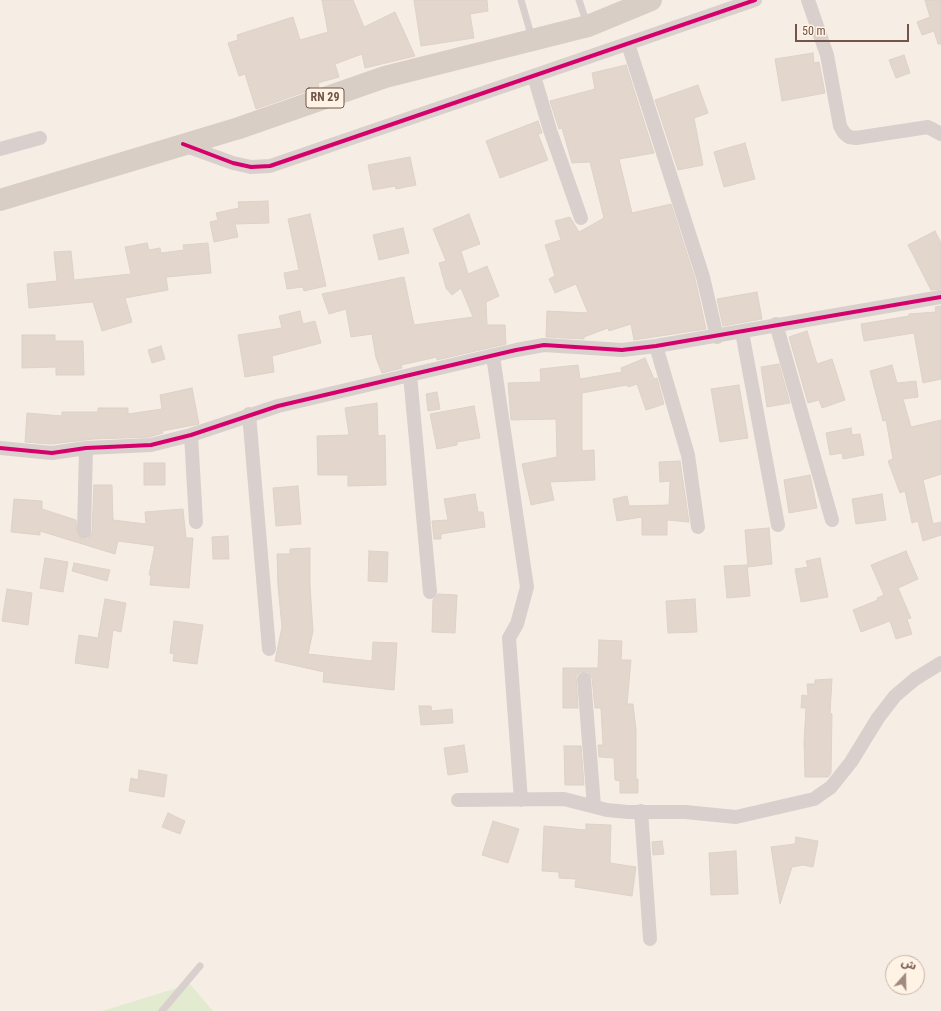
<!DOCTYPE html>
<html>
<head>
<meta charset="utf-8">
<style>
  body { margin:0 }
  #map { position:relative; width:941px; height:1011px; overflow:hidden; background:#f6eee5; font-family:"Roboto Condensed","Noto Sans Arabic",sans-serif }
  canvas { display:block }
  .north { position:absolute; left:885px; top:955px; width:40px; height:40px; box-sizing:border-box; background:#fff3e5; border:1px solid #c7b3a6; border-radius:50%; rotate:20deg; font-size:11px; font-weight:700; line-height:16px; text-align:center; color:#725448 }
  .north::after { content:''; display:block; margin:auto; width:14px; height:18px; background:#a08a7f; clip-path:polygon(50% 0,100% 100%,50% 72%,0 100%) }
  .scale { position:absolute; left:795px; top:24px; width:114px; height:18px; box-sizing:border-box; border:2px solid #725448; border-top:0; padding-left:5px; font-size:12px; line-height:14px; white-space:nowrap; color:#725448; -webkit-text-stroke:3px #fff3e5; paint-order:stroke }
</style>
</head>
<body>
<div id="map">
<canvas width="941" height="1011"></canvas>
<div class="north">ش</div>
<div class="scale">50 m</div>
</div>
<script>
const ctx = document.querySelector('canvas').getContext('2d');
ctx.lineJoin = 'round';
function fill(path, color) {
  ctx.fillStyle = color;
  ctx.fill(path, 'evenodd');
}
function toPath(rows) {
  const path = new Path2D();
  for (const r of rows) {
    path.moveTo(r[0], r[1]);
    for (let i = 2; i < r.length; i += 2) path.lineTo(r[i], r[i + 1]);
  }
  return path;
}
function strokePath(path, color, width, dash) {
  ctx.strokeStyle = color;
  ctx.lineWidth = width;
  ctx.lineCap = dash ? 'butt' : 'round';
  ctx.setLineDash(dash || []);
  ctx.stroke(path);
}
function drawText(font, color, halo, rows, align = 'center') {
  ctx.font = font + ' "Roboto Condensed",sans-serif';
  ctx.lineWidth = 4;
  ctx.setLineDash([]);
  ctx.textBaseline = 'middle';
  ctx.strokeStyle = halo;
  ctx.fillStyle = color;
  for (const [text, x, y, turn = 0] of rows) {
    ctx.save();
    ctx.translate(x, y);
    ctx.rotate((+turn || 0) * Math.PI / 180);
    ctx.textAlign = isNaN(turn) ? turn : align;
    if (halo) ctx.strokeText(text, 0, 0);
    ctx.fillText(text, 0, 0);
    ctx.restore();
  }
}
fill(toPath([
  [190,984,213,1011,102,1011]
]), '#e2ebd0');
const building = toPath([
  [322,0,353,0,364,27,395,12,415,56,365,68,362,54,335,64,339,77,318,83,319,87,256,109,245,74,239,76,228,43,238,40,237,35,293,17,300,40,328,32,322,0],
  [414,0,487,0,488,11,470,14,474,38,421,46,414,0],
  [925,0,941,0,941,44,938,44,934,31,922,35,917,22,930,17,925,0],
  [813,53,814,63,819,62,825,93,782,101,775,59,813,53],
  [904,55,910,73,896,78,889,60,904,55],
  [626,65,654,153,619,159,632,213,671,204,695,279,706,329,634,340,631,324,609,331,608,328,584,337,584,339,546,337,547,311,588,313,576,284,555,293,549,279,555,276,545,245,561,240,555,221,570,217,579,232,604,218,590,162,572,163,562,128,559,129,550,101,595,89,592,73,626,65],
  [698,85,708,113,694,118,703,165,678,170,655,100,698,85],
  [538,121,542,133,538,134,548,160,500,178,486,141,538,121],
  [745,143,755,179,724,187,714,152,745,143],
  [410,157,416,185,396,189,395,186,373,190,368,165,410,157],
  [268,201,269,223,235,224,238,237,214,242,210,222,218,220,216,213,239,208,238,202,268,201],
  [310,214,326,286,304,291,303,287,287,289,284,273,299,270,288,219,310,214],
  [469,214,480,244,461,251,468,274,487,266,499,296,486,302,487,325,505,325,506,344,437,360,437,357,401,365,402,368,382,373,376,358,372,334,351,337,346,309,329,314,322,294,404,277,414,325,473,317,461,288,452,295,446,288,439,263,446,261,433,229,469,214],
  [403,228,409,253,379,260,373,235,403,228],
  [935,231,941,243,941,289,931,290,908,245,935,231],
  [147,243,149,250,160,248,161,253,184,250,183,245,208,243,211,273,166,277,168,290,125,298,132,322,102,331,93,302,29,308,27,284,57,281,54,252,71,251,74,280,131,274,125,247,147,243],
  [757,292,762,319,723,326,717,299,757,292],
  [941,306,941,379,923,383,914,333,864,341,861,324,909,316,909,314,936,312,935,307,941,306],
  [300,311,303,324,315,321,321,343,272,356,274,372,245,377,238,335,282,328,279,316,300,311],
  [807,331,817,364,832,359,845,400,822,408,819,400,808,403,789,337,807,331],
  [22,335,55,335,55,341,83,341,84,375,56,375,56,367,22,368,22,335],
  [161,346,165,359,152,363,148,350,161,346],
  [645,358,654,379,657,378,664,404,646,410,637,384,628,387,627,385,582,393,582,451,594,450,595,480,550,482,554,500,531,505,522,464,557,457,556,419,511,420,508,383,541,382,540,369,578,365,580,379,622,372,621,368,645,358],
  [779,364,790,403,767,407,761,367,779,364],
  [892,365,897,383,916,381,918,397,903,399,911,427,941,420,941,474,923,480,933,524,941,522,941,535,923,541,918,521,912,523,905,491,900,493,888,461,893,459,886,420,883,421,870,371,892,365],
  [739,385,748,438,720,442,711,389,739,385],
  [192,388,199,424,194,425,162,431,163,433,150,437,94,439,51,444,25,442,27,413,62,416,62,412,98,412,98,408,128,408,128,414,162,409,160,395,192,388],
  [437,392,440,409,428,411,426,394,437,392],
  [377,403,378,436,385,435,386,485,348,486,348,475,318,475,317,436,349,435,345,408,377,403],
  [474,406,480,438,457,442,457,445,437,449,430,414,474,406],
  [851,428,852,435,860,434,864,455,843,459,842,453,830,455,826,433,851,428],
  [680,461,689,522,667,520,667,535,642,535,642,517,617,521,613,499,627,496,629,506,669,505,670,481,660,482,659,462,680,461],
  [144,463,165,463,165,485,144,485,144,463],
  [810,475,817,508,789,513,784,480,810,475],
  [94,485,112,485,113,520,146,524,145,512,183,509,186,538,193,538,189,588,150,585,151,575,149,575,155,546,118,541,115,554,40,531,40,535,11,532,14,499,42,501,42,509,76,520,77,536,83,540,88,539,92,532,94,485],
  [298,486,301,524,276,526,273,488,298,486],
  [475,494,478,512,483,512,485,527,441,534,441,539,434,539,432,521,448,520,444,499,475,494],
  [882,494,886,520,856,524,852,499,882,494],
  [769,528,772,564,748,567,745,530,769,528],
  [228,536,229,559,213,559,212,537,228,536],
  [310,548,310,586,313,631,308,654,372,661,373,642,397,643,394,690,323,682,324,672,275,661,282,627,278,586,277,554,290,554,290,549,310,548],
  [369,551,388,552,387,582,368,581,369,551],
  [906,551,918,579,898,588,911,618,907,619,912,634,896,639,890,621,861,632,853,610,878,600,877,598,884,595,871,565,906,551],
  [45,558,68,562,63,592,40,588,45,558],
  [820,558,828,597,801,602,795,569,808,567,806,561,820,558],
  [74,563,110,570,107,581,72,571,74,563],
  [747,565,750,596,727,598,724,566,747,565],
  [7,589,32,593,28,625,2,621,7,589],
  [438,594,457,595,455,633,432,632,433,600,438,594],
  [105,599,126,603,121,632,113,630,108,668,75,663,79,635,98,638,105,599],
  [695,599,697,632,668,633,666,601,695,599],
  [174,621,203,625,197,664,173,661,174,654,170,653,174,621],
  [599,640,622,641,621,660,631,660,627,704,633,704,636,730,636,779,638,779,638,793,620,793,620,781,615,780,614,758,599,757,598,745,603,745,601,708,595,708,592,678,588,672,580,672,576,676,578,708,563,708,563,668,598,668,599,640],
  [832,679,830,713,832,714,831,773,828,777,805,777,804,742,806,708,801,708,802,695,808,696,807,684,815,684,815,680,832,679],
  [419,706,431,706,432,711,452,709,453,723,421,725,419,706],
  [464,745,468,772,448,775,444,748,464,745],
  [564,746,581,746,584,785,565,785,564,746],
  [139,770,167,775,164,797,129,791,131,778,138,780,139,770],
  [168,813,185,821,180,834,162,827,168,813],
  [493,821,519,829,508,863,482,855,493,821],
  [586,824,611,825,610,863,636,867,632,896,575,887,576,879,559,878,559,872,542,871,544,826,586,830,586,824],
  [796,837,818,841,813,867,803,865,792,867,780,904,771,847,795,844,796,837],
  [662,841,664,854,653,855,652,842,662,841],
  [736,851,738,894,711,895,709,853,736,851]
]);
fill(building, '#e2d6cd');
strokePath(building, '#ded1c8', 1);
strokePath(toPath([
  [521,0,532,38],
  [579,0,587,24],
  [162,1011,200,966]
]), '#d9cfcc', 7);
strokePath(toPath([
  [808,0,827,55,840,126,844,133,849,137,856,138,928,127,941,134],
  [628,44,703,277,717,337],
  [534,76,550,130,581,218],
  [183,145,233,163,251,167,270,166,755,0],
  [0,149,40,138],
  [776,324,832,520],
  [742,332,778,525],
  [656,346,688,455,698,527],
  [493,356,527,587,517,624,509,638,521,800],
  [410,375,430,592],
  [249,414,269,649],
  [191,435,196,522],
  [0,448,52,453,86,448,151,445,191,435,278,406,516,350,544,345,622,350,656,346,941,297],
  [84,532,86,448],
  [584,679,594,806],
  [458,800,564,799,607,810,628,812,685,812,736,817,814,799,831,787,851,762,878,718,895,696,915,679,941,663],
  [641,811,650,939]
]), '#d9cfcc', 14);
strokePath(toPath([
  [0,200,239,128,385,77,588,26,651,0]
]), '#d9cec5', 22);
strokePath(toPath([
  [183,144,233,163,251,167,270,166,755,0],
  [0,448,52,453,86,448,151,445,191,435,278,406,516,350,544,345,622,350,656,346,941,297]
]), '#d6006c', 4);
for (const [x, y, w] of [
  [325,98,38]
]) {
  const box = new Path2D();
  box.roundRect(x - w / 2, y - 10, w, 20, 3);
  ctx.fillStyle = '#fff3e5';
  ctx.fill(box);
  strokePath(box, '#725448', 1);
}
drawText('bold 12px', '#725448', null, [
  ["RN 29",325,98]
]);
</script>
</body>
</html>
